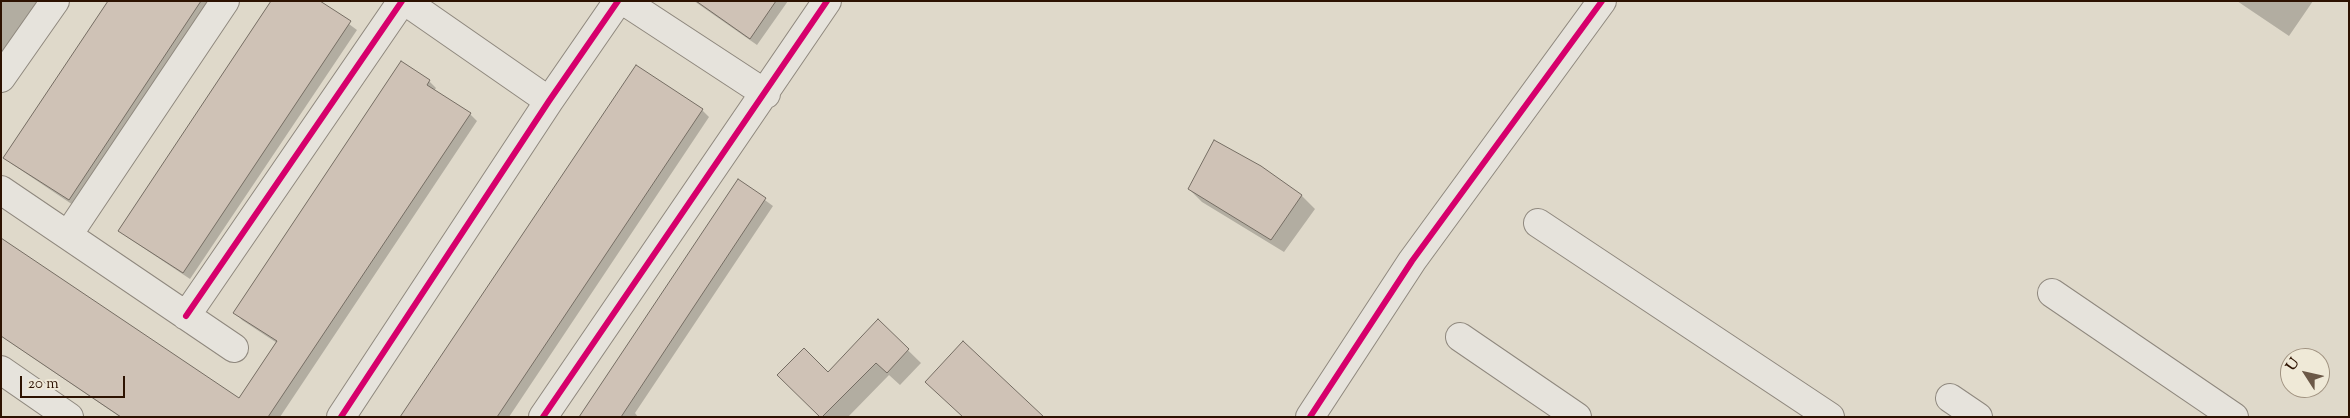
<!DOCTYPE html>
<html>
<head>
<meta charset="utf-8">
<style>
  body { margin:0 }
  #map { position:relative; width:2350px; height:418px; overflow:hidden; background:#dfd9ca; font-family:"Sorts Mill Goudy",serif }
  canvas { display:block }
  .frame { position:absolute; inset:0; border:2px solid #2d1201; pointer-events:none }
  .north { position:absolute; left:2280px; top:348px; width:50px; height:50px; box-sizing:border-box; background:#efe9d7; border:1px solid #a19381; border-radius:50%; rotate:305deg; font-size:14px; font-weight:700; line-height:20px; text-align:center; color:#2d1201 }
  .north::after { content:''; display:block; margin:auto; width:18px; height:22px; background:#6b5847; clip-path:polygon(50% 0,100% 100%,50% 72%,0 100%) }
  .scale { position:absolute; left:20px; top:376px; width:105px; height:22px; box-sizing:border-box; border:2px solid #2d1201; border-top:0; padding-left:6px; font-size:15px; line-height:18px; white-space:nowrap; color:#2d1201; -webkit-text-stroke:4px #efe9d7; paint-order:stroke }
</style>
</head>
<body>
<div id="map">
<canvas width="2350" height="418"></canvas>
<div class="frame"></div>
<div class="north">U</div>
<div class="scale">20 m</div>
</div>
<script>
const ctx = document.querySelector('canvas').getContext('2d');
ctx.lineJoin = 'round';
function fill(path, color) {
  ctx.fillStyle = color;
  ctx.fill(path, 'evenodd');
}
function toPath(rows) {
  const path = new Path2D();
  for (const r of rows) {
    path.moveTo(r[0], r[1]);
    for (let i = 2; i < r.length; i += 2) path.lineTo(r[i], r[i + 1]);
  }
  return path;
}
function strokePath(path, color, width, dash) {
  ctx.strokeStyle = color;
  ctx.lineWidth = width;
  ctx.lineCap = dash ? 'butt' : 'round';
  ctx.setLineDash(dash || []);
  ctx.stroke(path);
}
fill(toPath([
  [1,1,38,1,1,56],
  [110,1,213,1,76,207,12,164,5,157],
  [318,1,357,30,190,279,127,237,119,230],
  [694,1,788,1,757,45],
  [2237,1,2313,1,2289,36],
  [429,81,436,88,434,91,470,114,477,121,280,417,120,417,1,336,1,240,239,400,277,343,242,320,235,312],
  [702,110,709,117,509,417,402,417],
  [1260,167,1302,196,1315,209,1284,252,1202,202,1189,189],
  [739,181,773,206,635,413,638,417,581,417],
  [878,321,921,363,900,385,889,375,848,417,821,417,828,373]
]), '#0003');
const building = toPath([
  [108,1,201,1,69,200,3,158,108,1],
  [271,1,320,1,351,21,183,273,118,231,271,1],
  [696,1,776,1,750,39,696,1],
  [401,61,430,80,427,85,471,113,268,417,121,417,1,336,1,238,239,398,277,341,233,313,401,61],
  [636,65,703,109,497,417,400,417,636,65],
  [1214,140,1261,166,1302,195,1271,240,1188,189,1214,140],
  [738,179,766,198,689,314,621,417,579,417,738,179],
  [878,319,909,349,887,373,876,363,822,417,820,417,777,375,804,348,828,372,878,319],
  [963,341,1044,417,963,417,925,382,963,341]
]);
fill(building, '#cfc2b6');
strokePath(building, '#756d63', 1);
const minor = toPath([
  [405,1,549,101],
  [624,1,766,94],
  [1,78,55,1],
  [1,190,234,348],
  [1538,223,1830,417],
  [68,235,225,1],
  [2052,293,2234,417],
  [186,316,402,1],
  [1460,337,1577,417],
  [1,370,69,417],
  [1950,398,1978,417],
  [341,417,549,101,618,1],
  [543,417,827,1],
  [1310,417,1412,261,1602,1]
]);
strokePath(minor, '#8f887e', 30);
strokePath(minor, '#e6e3dc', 28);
strokePath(toPath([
  [186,316,402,1],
  [341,417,549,101,618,1],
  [543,417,827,1],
  [1310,417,1412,261,1602,1]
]), '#d6006c', 6);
</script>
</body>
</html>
